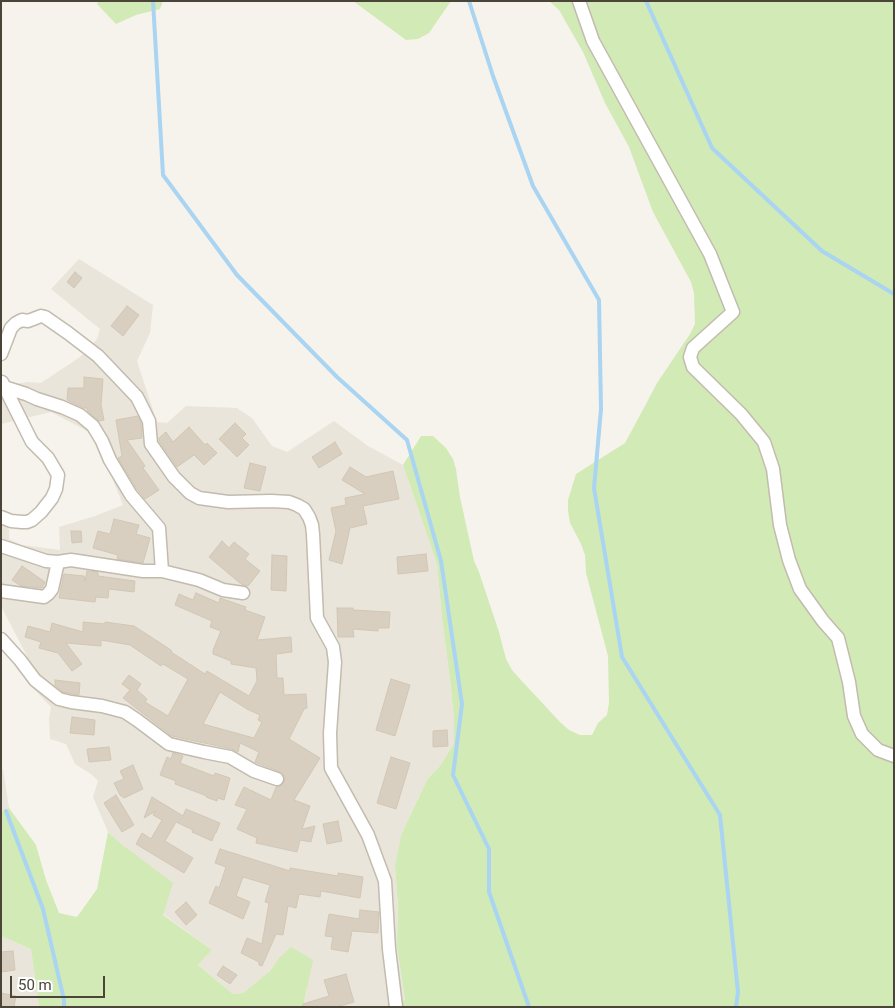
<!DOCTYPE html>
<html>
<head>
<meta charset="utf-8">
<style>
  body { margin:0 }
  #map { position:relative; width:895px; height:1008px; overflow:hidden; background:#f6f3ec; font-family:Roboto,sans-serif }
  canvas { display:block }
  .frame { position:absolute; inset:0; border:2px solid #4b4439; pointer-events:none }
  .scale { position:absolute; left:10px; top:976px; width:95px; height:22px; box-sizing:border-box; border:2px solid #4b4439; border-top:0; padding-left:6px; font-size:15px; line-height:18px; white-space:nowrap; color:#4b4439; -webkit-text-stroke:4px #fff; paint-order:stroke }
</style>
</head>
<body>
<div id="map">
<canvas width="895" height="1008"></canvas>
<div class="frame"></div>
<div class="scale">50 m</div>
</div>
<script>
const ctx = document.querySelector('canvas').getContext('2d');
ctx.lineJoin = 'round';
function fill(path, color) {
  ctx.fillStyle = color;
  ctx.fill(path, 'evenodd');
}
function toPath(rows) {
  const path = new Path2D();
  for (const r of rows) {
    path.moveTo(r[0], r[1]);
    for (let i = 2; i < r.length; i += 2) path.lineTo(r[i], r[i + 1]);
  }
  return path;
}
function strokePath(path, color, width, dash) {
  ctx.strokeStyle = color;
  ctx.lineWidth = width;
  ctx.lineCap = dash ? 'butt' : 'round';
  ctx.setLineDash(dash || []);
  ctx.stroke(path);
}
fill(toPath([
  [79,259,153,305,150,333,137,361,157,422,167,423,186,406,237,408,252,418,272,446,287,452,334,421,368,446,403,465,437,564,442,618,450,679,454,719,454,743,440,766,428,778,401,835,395,867,398,907,397,946,405,1001,401,1007,303,1007,307,990,278,959,270,971,243,993,233,994,198,965,212,950,163,914,125,847,108,832,93,797,98,781,91,774,75,764,66,744,50,739,49,719,51,707,25,680,27,656,1,606,1,525,9,529,9,539,22,545,60,550,59,527,95,516,123,505,102,453,91,433,51,412,1,424,1,386,28,382,41,383,80,357,97,339,100,329,51,289],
  [1,769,3,769,9,808,1,812],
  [1,936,31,949,39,1007,1,1007]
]), '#eae5da');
fill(toPath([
  [98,1,163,1,160,9,136,15,116,24,97,4],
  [353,1,451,1,429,33,418,39,406,40],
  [549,1,894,1,894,1007,401,1007,400,1002,405,1000,397,946,398,907,395,866,401,835,428,778,440,766,454,743,454,719,450,679,442,618,437,564,403,465,421,436,433,436,446,448,453,459,456,469,460,497,474,561,479,572,499,632,506,659,512,670,520,679,560,722,569,730,580,735,592,735,598,723,607,715,609,703,608,656,586,573,585,555,581,544,570,523,568,511,568,500,576,474,625,443,646,404,657,383,690,334,695,324,694,293,691,282,653,212,629,147,605,103,583,52,559,10],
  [9,808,36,845,46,880,59,913,77,917,97,889,108,832,125,847,173,883,163,915,212,950,198,965,233,994,243,993,270,971,278,959,291,947,313,960,303,1007,39,1007,31,949,1,936,1,812]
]), '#d2eab5');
strokePath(toPath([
  [153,1,163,175,237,275,337,377,407,440,441,561,462,704,453,775,489,849,489,892,529,1007],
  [469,1,493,76,533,186,599,300,601,409,594,488,622,657,720,815,738,992,736,1007],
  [646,1,712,148,822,251,894,294],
  [6,811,43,909,64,1000,64,1007]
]), '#a9d4f2', 4);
const building = toPath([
  [75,272,82,278,74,288,67,282,75,272],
  [127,306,139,315,123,336,111,326,127,306],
  [84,377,103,379,101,405,104,420,99,421,88,411,87,408,84,408,67,400,68,388,84,388,84,377],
  [138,416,141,423,142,438,127,440,145,466,143,468,159,490,145,499,137,489,118,458,122,456,116,420,138,416],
  [235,423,246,434,242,438,249,445,237,457,219,439,235,423],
  [189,427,205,445,207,443,217,453,204,465,194,455,177,467,159,441,159,438,166,432,173,442,189,427],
  [335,442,342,454,319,468,312,457,335,442],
  [250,463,266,467,260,491,244,488,250,463],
  [350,467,366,477,393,471,399,499,363,506,367,524,350,528,342,564,329,560,336,531,331,508,346,505,345,498,365,494,342,480,350,467],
  [114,519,139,525,136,534,150,538,143,563,117,559,118,555,93,548,98,531,110,534,114,519],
  [71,531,81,531,82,542,72,543,71,531],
  [222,541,229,548,234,542,249,554,245,559,260,571,248,586,241,584,209,557,222,541],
  [426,554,428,571,398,574,397,557,426,554],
  [272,555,287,556,286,591,271,590,272,555],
  [22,566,45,582,42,588,21,586,12,580,22,566],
  [87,571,98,572,98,576,135,581,134,592,109,589,108,598,96,597,95,602,59,598,64,574,84,576,85,581,87,571],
  [196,593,219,603,220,598,246,607,245,610,265,617,257,640,291,637,292,652,276,654,277,678,283,678,284,695,306,694,307,708,304,709,289,739,320,758,294,800,310,806,302,829,315,826,311,842,300,840,297,852,256,843,257,838,237,829,247,809,235,805,244,787,271,800,276,787,282,785,284,782,285,778,283,773,255,762,259,752,240,743,238,752,232,749,172,736,123,698,130,690,122,684,129,675,141,684,137,690,147,699,145,702,168,716,188,679,163,664,161,666,130,645,101,640,101,646,66,643,82,664,72,671,58,653,39,648,41,642,25,637,28,626,50,632,52,623,83,632,83,622,105,624,105,622,134,626,168,648,172,651,171,652,205,674,207,671,249,696,257,681,256,668,231,664,231,661,213,654,213,650,221,631,210,627,212,621,175,605,179,594,193,600,196,593],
  [220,692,247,709,260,715,258,720,262,722,254,738,203,724,220,692],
  [337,608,353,608,353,610,390,612,389,628,378,628,378,631,353,629,354,637,338,637,337,608],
  [391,679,410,685,395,736,376,730,391,679],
  [55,680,80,683,79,695,63,692,55,685,55,680],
  [72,717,95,720,94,735,70,733,72,717],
  [447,730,448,746,433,747,433,731,447,730],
  [109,747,111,760,89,762,87,749,109,747],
  [173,753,183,756,180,763,214,776,215,773,230,778,224,800,218,798,217,801,206,797,207,796,175,784,176,781,160,775,167,757,171,759,173,753],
  [391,757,410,763,396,809,377,803,391,757],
  [133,765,143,789,124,798,120,795,114,783,124,779,120,771,133,765],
  [116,795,134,825,122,832,104,803,116,795],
  [152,797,183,816,186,809,220,823,216,833,215,833,212,841,192,832,193,830,176,822,165,841,193,858,184,873,136,844,142,833,151,839,162,820,153,815,156,811,144,818,152,797],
  [338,821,342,841,327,844,323,824,338,821],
  [220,849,290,871,290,868,338,876,338,873,363,877,360,898,321,891,320,897,299,894,296,908,288,906,283,935,276,934,262,966,259,965,259,962,241,953,247,938,262,944,269,903,265,902,270,885,243,877,236,896,250,902,243,919,209,903,216,886,219,888,226,867,215,863,220,849],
  [186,902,197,915,186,925,175,912,186,902],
  [360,910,379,912,378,933,352,931,348,952,331,949,333,937,325,936,329,914,359,919,360,910],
  [13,951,15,970,1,972,1,952,13,951],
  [223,966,237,975,230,984,217,975,223,966],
  [346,974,354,1002,336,1007,303,1007,303,1004,329,996,324,980,346,974],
  [1,993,16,996,14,1007,1,1007,1,993]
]);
fill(building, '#d8cfc1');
strokePath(building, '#d3c7b4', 1);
const minor = toPath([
  [579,1,593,41,710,254,733,312,693,348,690,357,693,367,741,414,764,442,773,469,780,525,789,560,800,589,823,621,838,638,849,682,854,716,862,734,878,750,894,756],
  [1,354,11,328,16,323,22,320,28,321,41,316,45,317,68,333,98,356,137,397,149,421,151,444,174,477,190,493,199,498,228,502,271,501,289,502,297,505,304,509,309,517,312,525,313,534,317,618,333,647,335,662,330,733,331,768,368,835,385,881,389,949,396,1007],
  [4,387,26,394,37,399,62,407,80,415,93,426,102,441,110,460,131,495,159,528,162,571],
  [1,517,11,521,22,522,27,522,32,520,41,512,52,498,56,489,58,475,48,458,32,442,2,382],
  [1,546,46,561,58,562,71,560,143,571,162,571,199,580,223,590,243,593],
  [1,591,44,597,48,594,52,589,58,562],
  [1,639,20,660,35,680,59,699,71,702,102,706,125,712,137,720,169,744,204,752,230,757,254,771,277,779]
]);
strokePath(minor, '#c2bbae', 15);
strokePath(minor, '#fff', 12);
</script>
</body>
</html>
